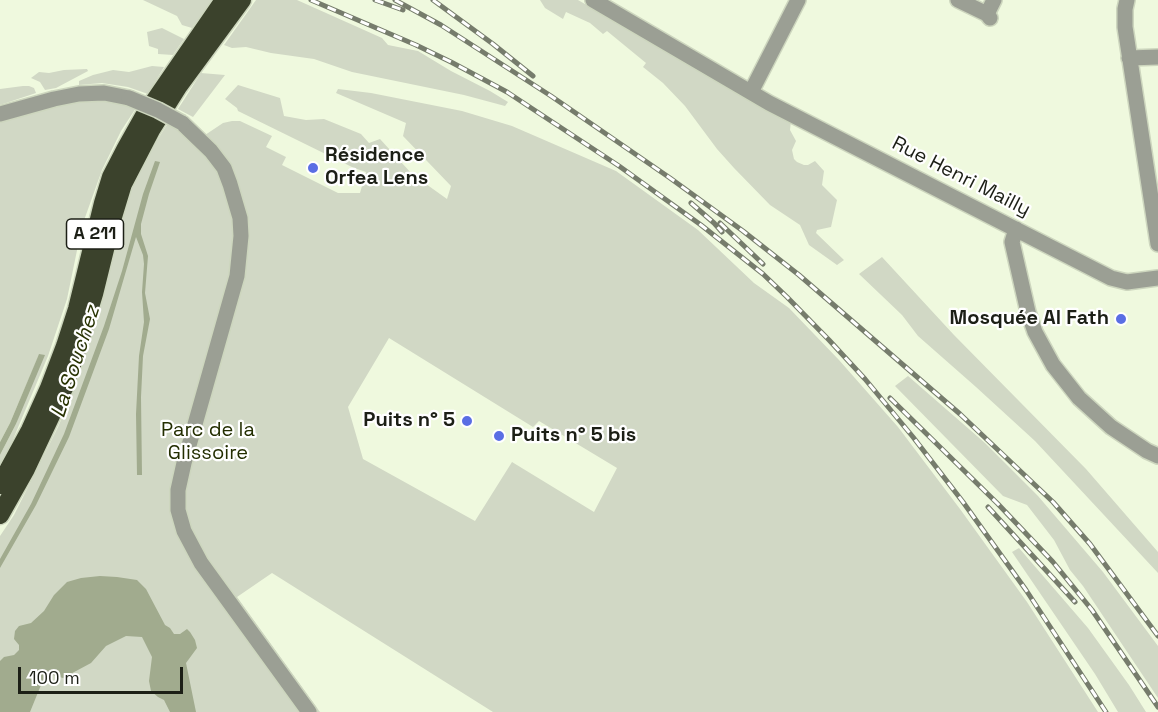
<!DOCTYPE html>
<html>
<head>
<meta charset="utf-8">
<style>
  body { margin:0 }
  #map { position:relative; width:1158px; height:712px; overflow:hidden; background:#eff9de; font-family:"Space Grotesk",sans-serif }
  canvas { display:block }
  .scale { position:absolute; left:18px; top:667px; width:165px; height:27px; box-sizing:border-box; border:3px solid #1c1f16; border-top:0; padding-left:8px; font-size:18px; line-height:21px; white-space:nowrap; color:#1c1f16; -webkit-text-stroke:4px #fff; paint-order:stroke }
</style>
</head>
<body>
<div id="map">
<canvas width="1158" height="712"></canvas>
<div class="scale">100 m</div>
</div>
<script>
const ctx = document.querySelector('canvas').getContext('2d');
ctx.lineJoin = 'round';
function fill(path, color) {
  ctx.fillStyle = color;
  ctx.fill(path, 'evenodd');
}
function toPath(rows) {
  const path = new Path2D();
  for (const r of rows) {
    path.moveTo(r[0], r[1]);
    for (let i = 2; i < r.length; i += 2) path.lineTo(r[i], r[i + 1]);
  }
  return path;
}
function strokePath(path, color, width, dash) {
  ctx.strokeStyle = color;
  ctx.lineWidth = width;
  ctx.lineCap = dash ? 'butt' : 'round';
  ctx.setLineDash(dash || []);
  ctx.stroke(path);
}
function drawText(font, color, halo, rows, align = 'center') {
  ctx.font = font + ' "Space Grotesk",sans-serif';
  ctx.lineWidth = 4.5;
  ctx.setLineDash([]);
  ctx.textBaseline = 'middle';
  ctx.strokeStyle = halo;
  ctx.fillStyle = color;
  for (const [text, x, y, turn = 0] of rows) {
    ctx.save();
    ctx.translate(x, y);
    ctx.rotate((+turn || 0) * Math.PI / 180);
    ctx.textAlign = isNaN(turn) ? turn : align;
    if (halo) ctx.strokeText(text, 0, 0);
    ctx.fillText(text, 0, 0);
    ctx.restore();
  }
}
fill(toPath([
  [143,0,213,0,192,28,182,25,177,16],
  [256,0,297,0,382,38,388,45,418,51,451,71,490,91,508,102,505,106,464,95,352,72,314,59,271,53,246,47,232,48,224,45],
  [540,0,578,0,742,95,791,121,790,130,796,141,792,150,794,159,797,162,804,165,808,165,815,161,824,171,822,185,837,200,831,227,817,230,816,233,844,260,837,265,809,245,800,225,770,205,734,168,717,149,685,106,663,83,643,67,646,63,607,31,603,34,590,23,566,12,563,19,545,8],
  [162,28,184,39,173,55,158,54,158,49,149,46,147,32],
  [152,66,164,67,148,94,128,87,102,83,79,85,79,81,93,75,113,70,129,72],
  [87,69,88,71,56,88,45,90,40,82,31,78,39,72,49,73,64,70],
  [201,73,225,75,193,117,178,109],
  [238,85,280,98,284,116,306,120,324,119,361,134,369,143,380,139,412,174,447,199,451,186,403,136,406,123,336,93,338,89,371,93,462,111,512,126,616,171,698,230,754,283,789,308,839,360,898,427,960,509,1027,602,1098,712,493,712,272,573,237,597,320,712,0,712,0,536,14,515,58,427,80,374,95,321,115,235,129,193,144,161,168,123,187,136,207,156,220,175,237,179,232,165,221,151,205,135,223,123,232,121,240,121,272,136,266,147,286,157,282,165,338,193,360,193,366,172,354,168,238,111,237,108,225,99],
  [389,338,533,427,539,421,617,468,594,512,512,462,475,521,363,459,348,407],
  [23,86,29,86,34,88,36,93,0,105,0,89],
  [113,100,136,108,121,131,102,170,82,226,67,299,48,356,9,449,0,465,0,455,16,424,39,355,10,423,0,442,0,119,63,101],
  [882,257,954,335,1086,469,1158,552,1158,573,1035,441,976,387,918,336,902,315,859,274],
  [908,376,985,443,1038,496,1103,572,1158,646,1158,698,1083,586,1070,570,1054,540,1027,505,1003,496,895,386],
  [1019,548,1088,628,1129,685,1146,712,1118,712,1095,674,1012,552]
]), '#d1d8c5');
fill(toPath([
  [155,161,160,162,149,194,141,224,141,234,148,256,145,293,150,319,143,356,141,397,142,475,137,475,136,414,139,356,144,322,142,292,144,264,143,255,136,237,109,329,69,437,36,505,0,568,0,559,31,504,64,434,104,326,122,271,143,194],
  [39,354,45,355,16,424,0,455,0,442,10,423],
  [100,576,117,577,137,580,146,589,165,625,170,628,174,634,180,634,187,629,190,632,195,640,197,648,186,663,196,712,170,712,164,700,158,697,151,691,149,681,152,657,142,637,126,636,106,646,91,663,63,678,50,674,41,685,30,712,0,712,0,661,4,657,14,655,19,650,19,645,14,639,15,631,19,626,31,623,44,611,54,595,67,582,81,578]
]), '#a1ab8e');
const minor = toPath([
  [593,0,769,103,1111,278,1127,282,1158,278],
  [958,0,987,14,990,18],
  [1127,0,1125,9,1125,27,1158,244],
  [987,14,994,0],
  [1129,58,1158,57],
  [751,92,798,0],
  [0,114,54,99,79,94,104,93,129,98],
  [182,123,211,151,224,168,230,184,240,218,241,236,237,276,184,463,178,490,178,510,184,531,201,563,309,712],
  [1016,229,1012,242,1028,312,1035,332,1053,365,1079,398,1111,427,1147,451,1158,456]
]);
const highway = toPath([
  [0,485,30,430,49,388,65,346,77,309,103,203,111,177,126,148,144,116,224,0],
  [0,515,26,469,64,388,78,347,94,294,113,217,123,184,151,130,178,87,242,0]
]);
strokePath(minor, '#cdd6be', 18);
strokePath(highway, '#cdd6be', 21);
strokePath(minor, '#9b9f94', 15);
strokePath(highway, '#3b422c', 18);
const rail = toPath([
  [311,0,416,45,451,62,507,92,619,166,701,225,763,274,787,297,829,340,865,379,913,437,963,502,1026,590,1106,712],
  [375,0,403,10],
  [395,0,441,25,551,96,670,178,743,231,799,275,960,414,1053,502,1090,544,1158,636],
  [433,0,493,44,533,76],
  [691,203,714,223,722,232],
  [720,223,763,264],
  [890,398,998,504,1053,562,1092,610,1158,707],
  [988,507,1075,602]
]);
strokePath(rail, '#767c6c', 5);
strokePath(rail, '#fff', 3, [9]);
const minorBridge = toPath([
  [129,98,158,110,182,123]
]);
strokePath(minorBridge, '#cdd6be', 18, []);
strokePath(minorBridge, '#9b9f94', 15);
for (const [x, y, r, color] of [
  [313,168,6,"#5a6ee4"],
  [1121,319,6,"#5a6ee4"],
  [467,421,6,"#5a6ee4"],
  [499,436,6,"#5a6ee4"]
]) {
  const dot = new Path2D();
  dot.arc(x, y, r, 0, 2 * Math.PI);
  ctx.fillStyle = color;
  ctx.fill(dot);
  strokePath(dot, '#fff', 2);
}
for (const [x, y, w] of [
  [95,234,57]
]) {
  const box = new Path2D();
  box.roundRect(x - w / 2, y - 15, w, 30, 4.5);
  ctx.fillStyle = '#fff';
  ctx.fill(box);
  strokePath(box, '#1c1f16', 1.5);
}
drawText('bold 18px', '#1c1f16', null, [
  ["A 211",95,234]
]);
drawText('bold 20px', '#1c1f16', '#fff', [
  ["Résidence",325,156],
  ["Orfea Lens",325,179],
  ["Mosquée Al Fath",1109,319,"right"],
  ["Puits n° 5",455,421,"right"],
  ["Puits n° 5 bis",511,436]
], 'left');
drawText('20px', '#1c1f16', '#fff', [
  ["Rue Henri Mailly",961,177,27]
]);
drawText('20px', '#232e00', '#fff', [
  ["Parc de la",208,431],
  ["Glissoire",208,454]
]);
drawText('italic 21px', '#283302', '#fff', [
  ["La Souchez",76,362,-72]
]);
</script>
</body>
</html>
